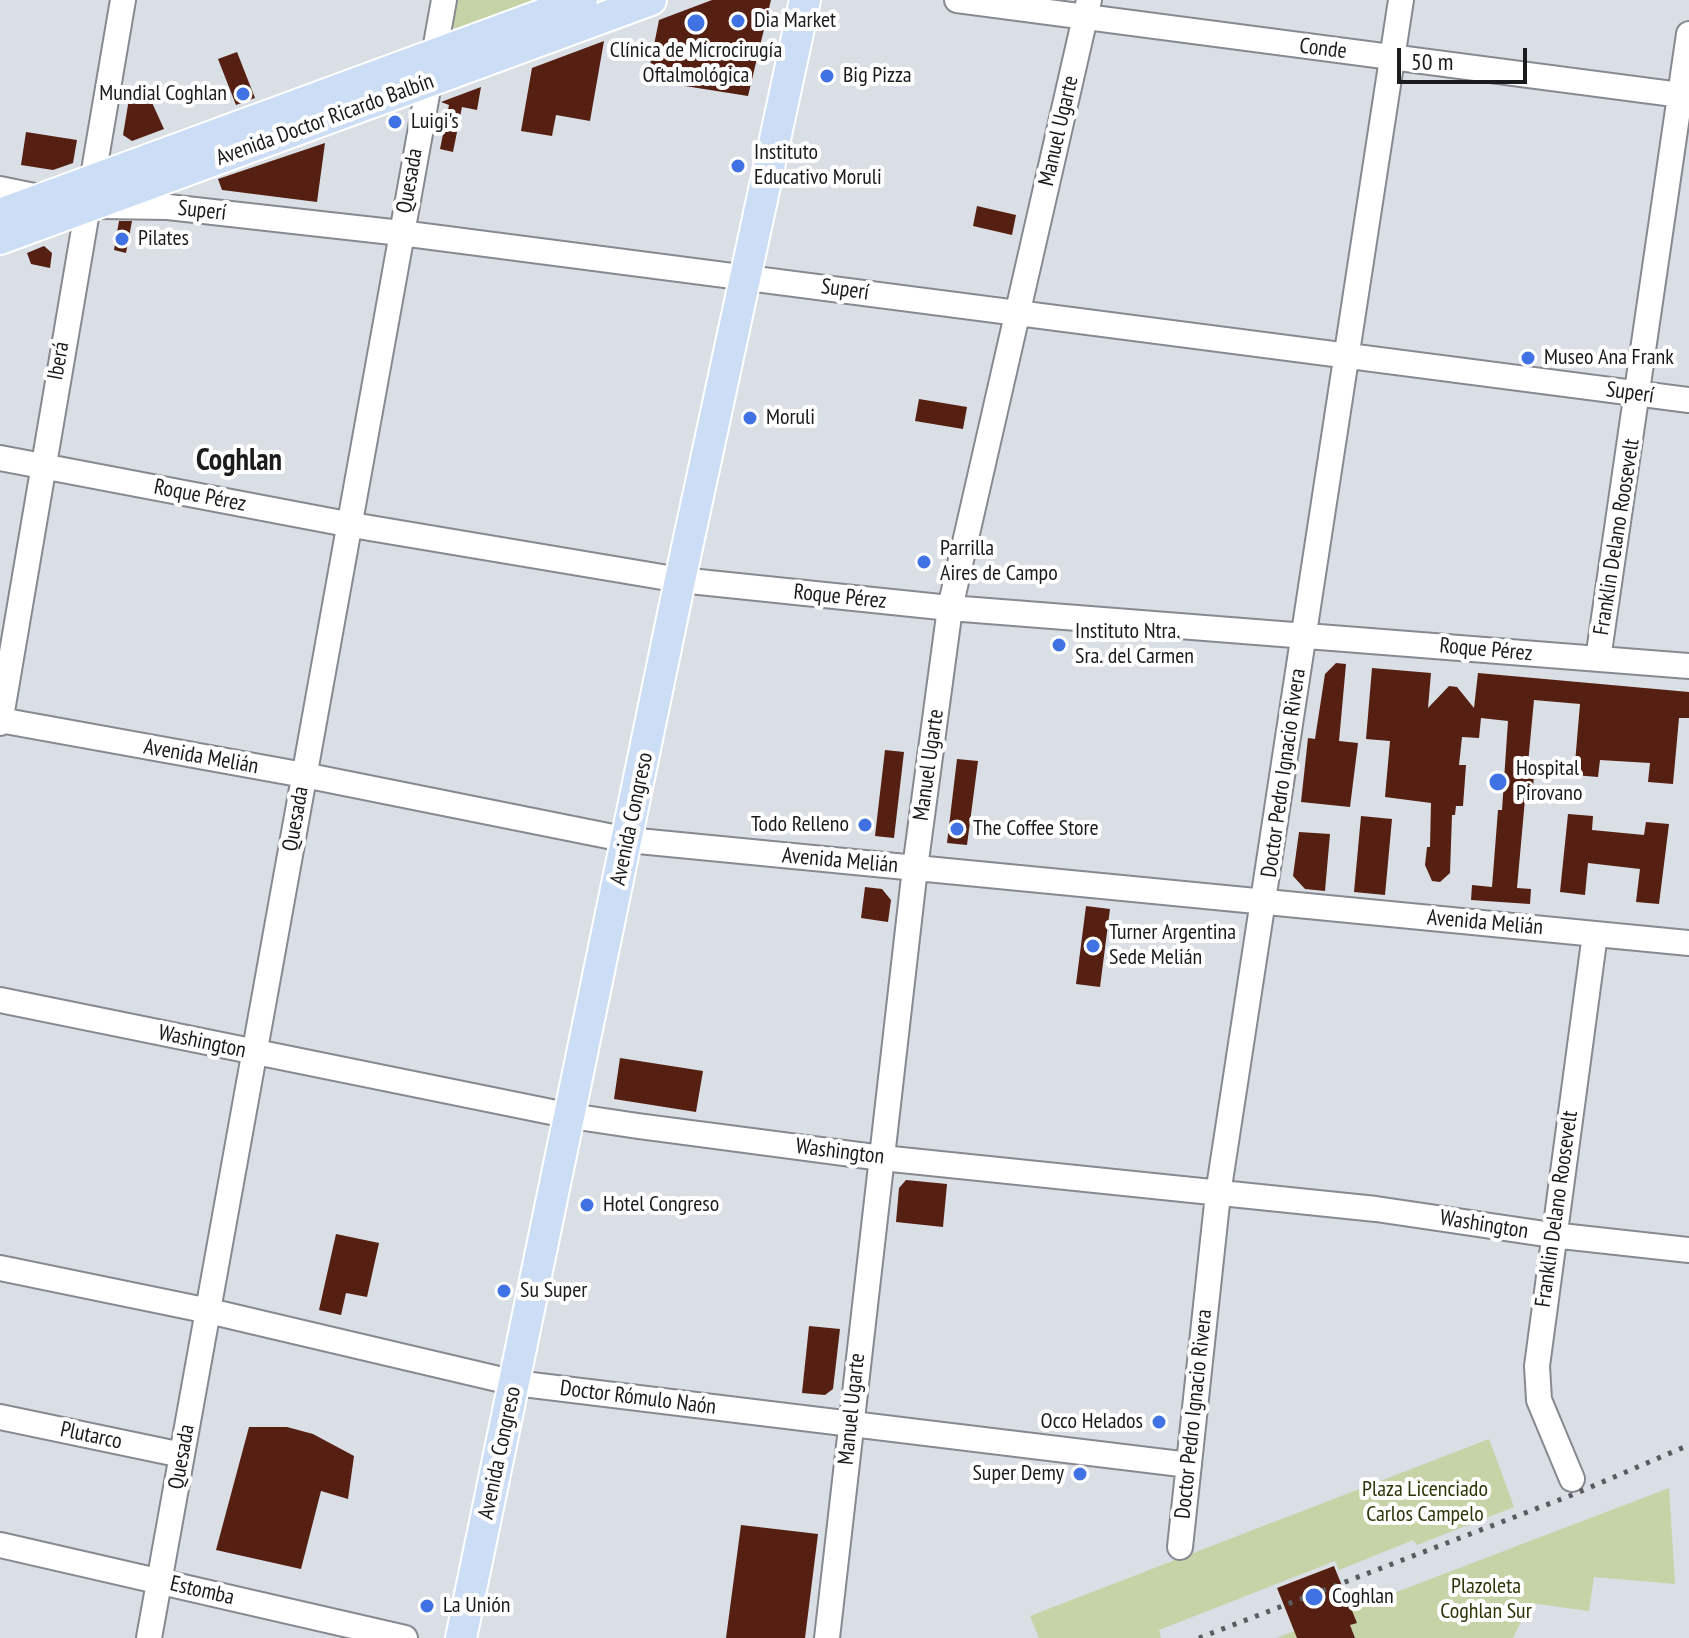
<!DOCTYPE html>
<html>
<head>
<meta charset="utf-8">
<style>
  body { margin:0 }
  #map { position:relative; width:1689px; height:1638px; overflow:hidden; background:#dadee5; font-family:"PT Sans Narrow",sans-serif }
  canvas { display:block }
  .scale { position:absolute; left:1397px; top:48px; width:130px; height:36px; box-sizing:border-box; border:4px solid #191b1d; border-top:0; padding-left:10px; font-size:24px; line-height:28px; white-space:nowrap; color:#191b1d; -webkit-text-stroke:6px #fff; paint-order:stroke }
</style>
</head>
<body>
<div id="map">
<canvas width="1689" height="1638"></canvas>
<div class="scale">50 m</div>
</div>
<script>
const ctx = document.querySelector('canvas').getContext('2d');
ctx.lineJoin = 'round';
function fill(path, color) {
  ctx.fillStyle = color;
  ctx.fill(path, 'evenodd');
}
function toPath(rows) {
  const path = new Path2D();
  for (const r of rows) {
    path.moveTo(r[0], r[1]);
    for (let i = 2; i < r.length; i += 2) path.lineTo(r[i], r[i + 1]);
  }
  return path;
}
function strokePath(path, color, width, dash) {
  ctx.strokeStyle = color;
  ctx.lineWidth = width;
  ctx.lineCap = dash ? 'butt' : 'round';
  ctx.setLineDash(dash || []);
  ctx.stroke(path);
}
function drawText(font, color, halo, rows, align = 'center') {
  ctx.font = font + ' "PT Sans Narrow",sans-serif';
  ctx.lineWidth = 8;
  ctx.setLineDash([]);
  ctx.textBaseline = 'middle';
  ctx.strokeStyle = halo;
  ctx.fillStyle = color;
  for (const [text, x, y, turn = 0] of rows) {
    ctx.save();
    ctx.translate(x, y);
    ctx.rotate((+turn || 0) * Math.PI / 180);
    ctx.textAlign = isNaN(turn) ? turn : align;
    if (halo) ctx.strokeText(text, 0, 0);
    ctx.fillText(text, 0, 0);
    ctx.restore();
  }
}
fill(toPath([
  [455,0,539,0,460,32,450,25],
  [1489,1439,1514,1507,1417,1545,1413,1540,1339,1570,1335,1561,1159,1630,1161,1638,1039,1638,1030,1616],
  [1669,1488,1675,1584,1594,1577,1589,1611,1530,1603,1513,1638,1276,1638]
]), '#c6d3a6');
fill(toPath([
  [712,0,771,0,748,96,647,80,659,20],
  [604,41,590,121,556,115,552,136,521,131,532,68],
  [237,52,255,98,236,105,218,59],
  [481,87,477,110,462,107,453,152,440,149,449,105,441,102],
  [130,93,149,96,164,129,132,141,123,135],
  [26,132,77,140,73,163,53,170,21,165],
  [325,143,317,202,222,190,218,179],
  [977,206,1016,215,1012,235,973,226],
  [119,221,132,221,126,253,114,250],
  [44,246,52,253,50,268,31,264,27,253],
  [919,399,967,407,963,429,915,421],
  [1336,663,1346,664,1339,741,1358,743,1350,807,1301,802,1308,738,1315,739,1325,674],
  [1372,668,1431,673,1428,708,1449,686,1457,687,1474,708,1478,673,1689,692,1689,718,1679,718,1673,784,1648,782,1650,763,1600,760,1598,777,1574,775,1580,704,1534,700,1527,774,1534,774,1533,788,1526,788,1517,888,1531,889,1530,904,1471,900,1472,885,1492,887,1498,810,1502,810,1508,721,1481,718,1479,738,1462,737,1459,765,1466,765,1463,806,1456,806,1455,815,1452,815,1450,873,1440,882,1432,881,1425,865,1427,847,1430,847,1431,803,1385,797,1390,741,1366,739],
  [885,750,904,752,894,838,875,836],
  [957,759,978,761,967,845,947,843],
  [1568,814,1593,816,1592,830,1644,835,1646,822,1669,824,1659,904,1636,902,1640,869,1588,863,1585,895,1560,892],
  [1361,816,1392,819,1385,895,1354,892],
  [1299,832,1330,834,1325,891,1305,889,1293,876],
  [865,887,882,889,891,900,888,922,861,918],
  [1086,906,1110,909,1100,987,1076,984],
  [620,1058,703,1071,696,1112,614,1099],
  [906,1180,947,1184,943,1227,896,1222,899,1188],
  [336,1234,379,1243,367,1297,346,1293,341,1315,319,1310],
  [809,1326,840,1329,833,1389,825,1395,802,1393],
  [249,1427,287,1427,313,1434,354,1456,348,1499,321,1491,301,1569,216,1550],
  [741,1525,818,1534,805,1638,726,1638],
  [1334,1566,1357,1623,1350,1625,1355,1638,1297,1638,1277,1588]
]), '#552011');
const minor = toPath([
  [957,0,1689,96],
  [0,189,49,199],
  [101,206,168,207,401,233,1689,400],
  [0,458,352,525,680,580,950,608,1689,666],
  [1598,659,1689,34],
  [0,720,304,775,628,840,1689,943],
  [0,723,123,0],
  [0,1000,571,1116,638,1126,882,1158,1376,1209,1552,1235,1689,1250],
  [0,1268,209,1311,515,1383,1189,1465],
  [0,1417,182,1455],
  [1572,1479,1539,1400,1537,1366,1595,934],
  [0,1545,405,1638],
  [1180,1547,1218,1194,1401,0],
  [149,1638,444,0],
  [827,1638,915,868,950,608,1089,0]
]);
const major = toPath([
  [0,214,582,0],
  [0,239,651,0],
  [461,1638,680,580,805,0]
]);
strokePath(minor, '#868a90', 28);
strokePath(major, '#fff', 34);
strokePath(minor, '#fff', 24);
strokePath(major, '#ccdef6', 30);
strokePath(toPath([
  [1199,1638,1572,1495,1689,1445]
]), '#595b5f', 5, [4, 8]);
for (const [x, y, r, color] of [
  [738,21,8,"#4172e3"],
  [696,23,10,"#4172e3"],
  [827,76,8,"#4172e3"],
  [243,94,8,"#4172e3"],
  [395,122,8,"#4172e3"],
  [738,166,8,"#4172e3"],
  [122,239,8,"#4172e3"],
  [1528,358,8,"#4172e3"],
  [750,418,8,"#4172e3"],
  [924,562,8,"#4172e3"],
  [1059,645,8,"#4172e3"],
  [1498,782,10,"#4172e3"],
  [865,825,8,"#4172e3"],
  [957,829,8,"#4172e3"],
  [1093,946,8,"#4172e3"],
  [587,1205,8,"#4172e3"],
  [504,1291,8,"#4172e3"],
  [1159,1422,8,"#4172e3"],
  [1080,1474,8,"#4172e3"],
  [1314,1597,10,"#4172e3"],
  [427,1606,8,"#4172e3"]
]) {
  const dot = new Path2D();
  dot.arc(x, y, r, 0, 2 * Math.PI);
  ctx.fillStyle = color;
  ctx.fill(dot);
  strokePath(dot, '#fff', 3);
}
drawText('22px', '#191b1d', '#fff', [
  ["Dia Market",754,21],
  ["Clínica de Microcirugía",696,51,"center"],
  ["Oftalmológica",696,76,"center"],
  ["Big Pizza",843,76],
  ["Mundial Coghlan",227,94,"right"],
  ["Luigi's",411,122],
  ["Instituto",754,153],
  ["Educativo Moruli",754,178],
  ["Pilates",138,239],
  ["Museo Ana Frank",1544,358],
  ["Moruli",766,418],
  ["Parrilla",940,549],
  ["Aires de Campo",940,574],
  ["Instituto Ntra.",1075,632],
  ["Sra. del Carmen",1075,657],
  ["Hospital",1516,769],
  ["Pirovano",1516,794],
  ["Todo Relleno",849,825,"right"],
  ["The Coffee Store",973,829],
  ["Turner Argentina",1109,933],
  ["Sede Melián",1109,958],
  ["Hotel Congreso",603,1205],
  ["Su Super",520,1291],
  ["Occo Helados",1143,1422,"right"],
  ["Super Demy",1064,1474,"right"],
  ["Coghlan",1332,1597],
  ["La Unión",443,1606]
], 'left');
drawText('22px', '#191b1d', '#fff', [
  ["Conde",1323,49,7],
  ["Avenida Doctor Ricardo Balbín",325,120,-20],
  ["Manuel Ugarte",1059,131,-77],
  ["Quesada",410,181,-80],
  ["Superí",202,211,6],
  ["Superí",845,290,8],
  ["Iberá",59,361,-80],
  ["Superí",1630,393,8],
  ["Roque Pérez",200,496,11],
  ["Franklin Delano Roosevelt",1617,537,-81],
  ["Roque Pérez",840,597,6],
  ["Roque Pérez",1486,650,5],
  ["Avenida Melián",201,757,10],
  ["Manuel Ugarte",929,765,-82],
  ["Doctor Pedro Ignacio Rivera",1284,773,-82],
  ["Quesada",296,819,-80],
  ["Avenida Congreso",632,819,-78],
  ["Avenida Melián",840,861,5],
  ["Avenida Melián",1485,923,5],
  ["Washington",202,1042,12],
  ["Washington",840,1152,7],
  ["Franklin Delano Roosevelt",1557,1209,-82],
  ["Washington",1484,1225,9],
  ["Doctor Rómulo Naón",638,1398,7],
  ["Manuel Ugarte",852,1409,-84],
  ["Doctor Pedro Ignacio Rivera",1194,1414,-84],
  ["Plutarco",91,1436,12],
  ["Avenida Congreso",500,1453,-78],
  ["Quesada",182,1457,-80],
  ["Estomba",202,1591,13]
]);
drawText('22px', '#2c3607', '#fff', [
  ["Plaza Licenciado",1425,1490],
  ["Carlos Campelo",1425,1515],
  ["Plazoleta",1486,1587],
  ["Coghlan Sur",1486,1612]
]);
drawText('bold 30px', '#191b1d', '#fff', [
  ["Coghlan",239,461]
]);
</script>
</body>
</html>
